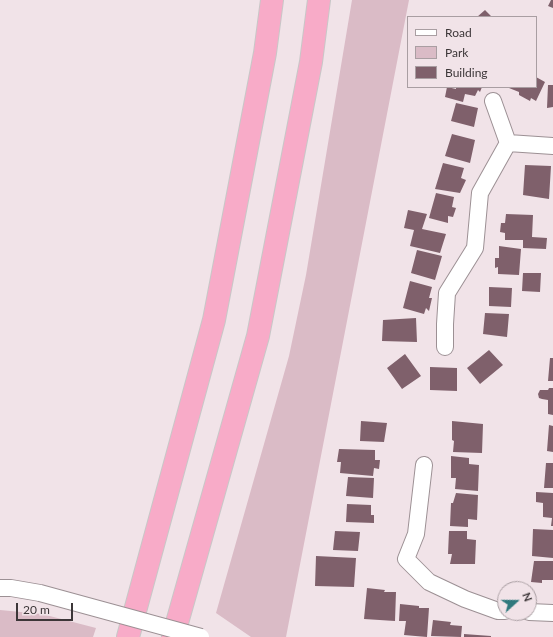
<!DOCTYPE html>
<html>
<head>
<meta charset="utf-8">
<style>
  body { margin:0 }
  #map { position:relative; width:553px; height:637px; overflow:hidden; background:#f1e3e8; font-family:Lato,sans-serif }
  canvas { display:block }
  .legend { position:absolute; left:407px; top:16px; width:130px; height:72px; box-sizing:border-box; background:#f1e3e8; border:1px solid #a99ea2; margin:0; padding:5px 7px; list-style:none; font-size:12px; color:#3c3638 }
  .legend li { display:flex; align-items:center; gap:8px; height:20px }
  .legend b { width:20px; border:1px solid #a99ea2 }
  .north { position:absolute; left:497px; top:581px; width:40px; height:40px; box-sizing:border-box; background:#f1e3e8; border:1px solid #a99ea2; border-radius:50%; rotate:69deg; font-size:11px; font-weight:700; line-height:16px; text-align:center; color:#3c3638 }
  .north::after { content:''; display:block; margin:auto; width:14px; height:18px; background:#2f797d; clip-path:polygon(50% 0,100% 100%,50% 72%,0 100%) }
  .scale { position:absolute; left:16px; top:603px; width:57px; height:18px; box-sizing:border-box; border:2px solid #3c3638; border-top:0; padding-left:5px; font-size:12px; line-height:14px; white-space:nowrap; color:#3c3638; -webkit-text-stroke:3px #f1e3e8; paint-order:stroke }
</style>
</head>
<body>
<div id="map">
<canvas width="553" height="637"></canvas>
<ul class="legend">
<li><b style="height:5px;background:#fff"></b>Road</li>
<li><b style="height:11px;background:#dabbc6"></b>Park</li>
<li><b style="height:11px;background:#7f606b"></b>Building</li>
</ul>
<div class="north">N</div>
<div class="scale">20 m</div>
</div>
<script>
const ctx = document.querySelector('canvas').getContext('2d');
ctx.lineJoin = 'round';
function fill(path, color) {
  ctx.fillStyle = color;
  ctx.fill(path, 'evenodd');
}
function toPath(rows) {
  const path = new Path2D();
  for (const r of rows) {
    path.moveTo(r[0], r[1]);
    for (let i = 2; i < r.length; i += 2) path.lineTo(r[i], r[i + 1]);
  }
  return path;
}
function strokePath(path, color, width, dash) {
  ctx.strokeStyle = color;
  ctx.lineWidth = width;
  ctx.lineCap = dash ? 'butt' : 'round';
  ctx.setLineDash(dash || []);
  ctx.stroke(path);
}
fill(toPath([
  [352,0,409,0,286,637,251,637,216,613,289,356,306,275],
  [0,610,42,614,96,628,93,637,0,637]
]), '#dabbc6');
fill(toPath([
  [551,0,553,0,553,8,548,6],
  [485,10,492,17,477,17],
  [536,77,545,82,536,101,531,98,530,101,519,95,519,92,509,88,510,87,536,87],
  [548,85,553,85,553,107,547,108],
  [447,87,456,89,456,87,482,87,480,92,478,90,475,96,465,94,463,102,445,97],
  [456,103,478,108,474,127,451,121],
  [452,134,475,140,470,163,445,156],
  [443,163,464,168,461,178,466,180,460,193,435,189],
  [525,165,551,166,549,199,523,195],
  [436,193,454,197,452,207,456,208,453,217,448,216,448,223,429,218],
  [408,210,427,214,422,229,446,234,440,253,410,246,414,230,404,228],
  [506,214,533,215,532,237,547,238,546,249,523,248,523,240,505,240,505,233,500,232,501,223,505,223],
  [499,246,521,249,519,275,498,274,498,267,495,268,495,258,499,258],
  [417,250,442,256,435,280,411,273],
  [523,273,541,273,540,292,522,291],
  [410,281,432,287,429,298,432,298,429,311,426,308,424,314,403,308],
  [489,287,512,288,511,307,489,306],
  [485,313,509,314,507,337,483,334],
  [416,318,417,342,382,341,383,320],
  [489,350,503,365,480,384,467,368],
  [405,354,421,376,402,389,387,368],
  [550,358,553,358,553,381,548,381],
  [430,367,457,368,457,391,430,390],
  [549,388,553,388,553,415,548,414,548,400,542,399,539,398,538,394,540,390,548,390],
  [361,421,387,423,384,442,360,441],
  [452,421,483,424,482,453,453,452,454,441,452,440],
  [549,425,553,426,553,452,547,451],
  [339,449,375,450,375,460,380,460,379,469,374,468,373,476,340,473,341,462,337,462],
  [451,456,469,458,469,464,479,465,478,491,455,489,456,478,451,478],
  [546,463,553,463,553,488,544,488],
  [348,477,374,478,373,498,346,496],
  [536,492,553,493,553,526,551,526,552,518,543,517,543,503,536,502],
  [456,493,478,495,477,520,468,519,468,527,450,526,451,503,453,503],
  [347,504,371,505,371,515,374,515,374,523,346,522],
  [533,529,553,530,553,558,532,556],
  [335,531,360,532,358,551,333,550],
  [449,531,467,531,467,539,476,540,475,564,450,564,452,554,448,554],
  [316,556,356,558,354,587,315,586],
  [534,561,553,561,553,580,542,580,542,583,531,582],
  [367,588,385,590,384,592,396,592,395,621,364,619],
  [400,604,419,606,419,608,429,608,427,637,404,635,406,621,399,621],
  [433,620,451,622,450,625,462,626,461,637,431,636],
  [464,634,491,636,491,637,464,637]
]), '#7f606b');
const street = toPath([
  [493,101,508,143],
  [445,347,445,324,447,293,475,248,480,193,508,143,553,146],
  [424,465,416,534,406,559,429,582,465,599,498,611,505,611],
  [0,588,11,588,40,593],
  [529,612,553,613]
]);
const highway = toPath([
  [128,637,214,320,265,53,272,0],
  [173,637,258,336,311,62,319,0]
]);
strokePath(street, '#9c9094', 18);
strokePath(highway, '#c8c7c7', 24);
strokePath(street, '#fff', 16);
strokePath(highway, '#f8abc8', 22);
const streetBridge = toPath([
  [40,593,201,637]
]);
strokePath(streetBridge, '#9c9094', 18, []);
strokePath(streetBridge, '#fff', 16);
</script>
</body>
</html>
